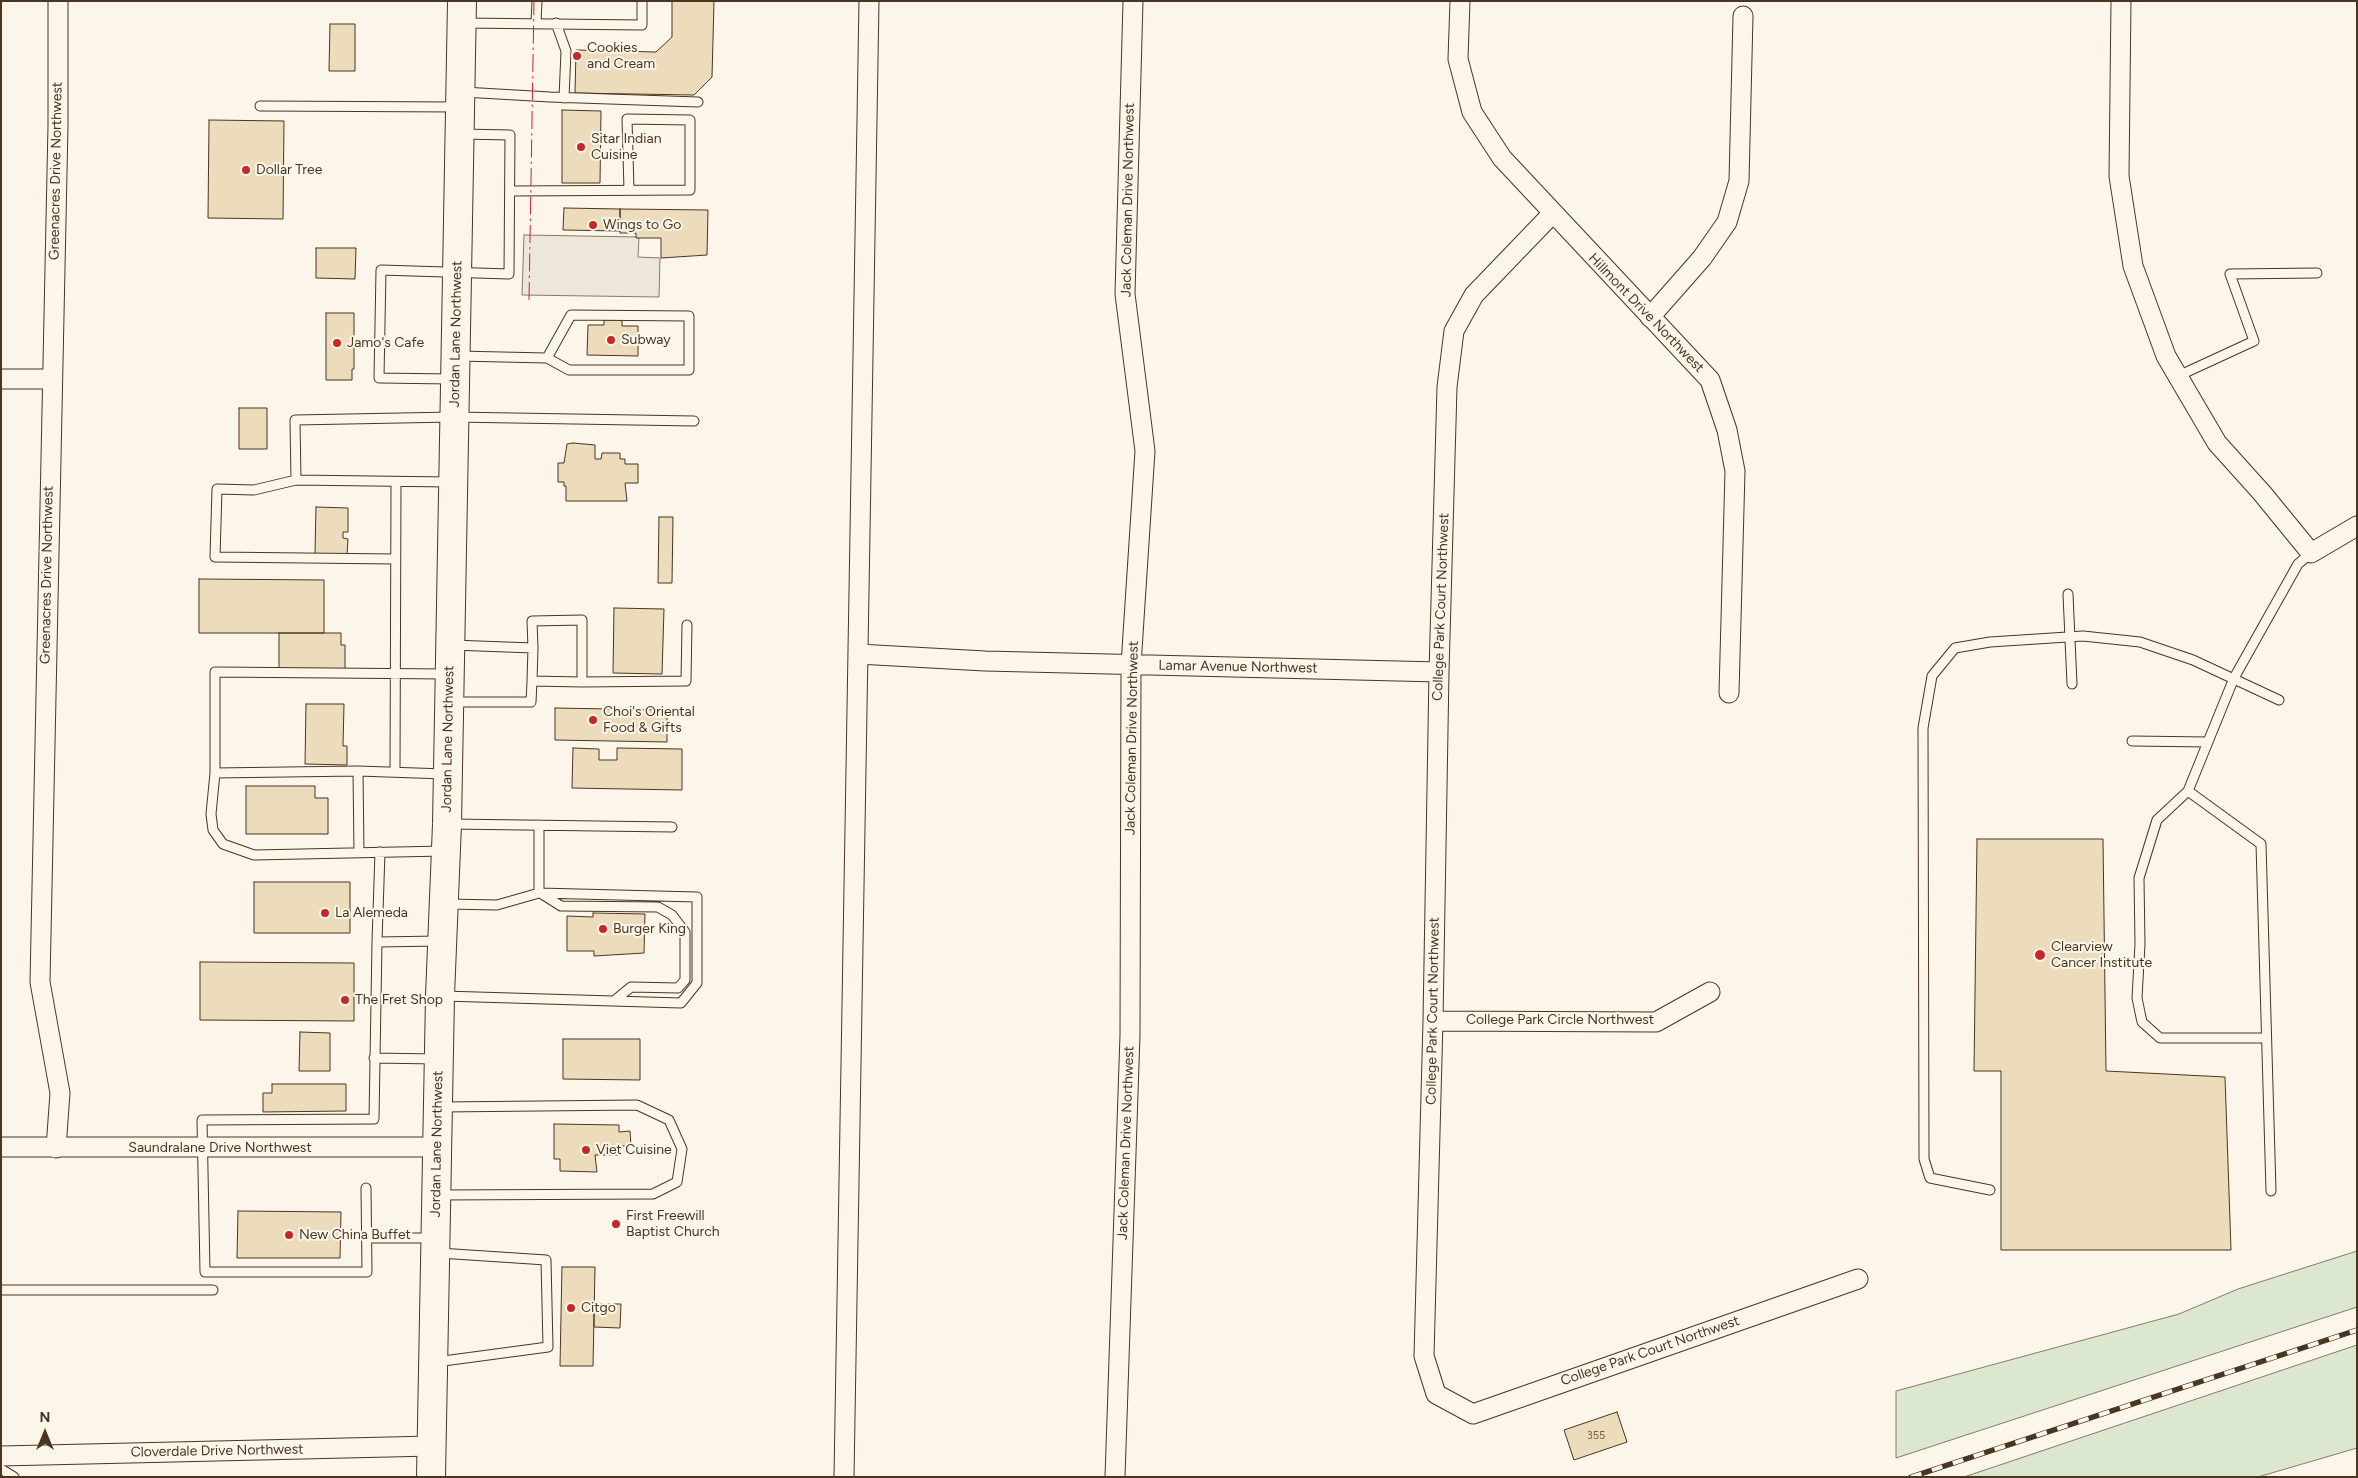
<!DOCTYPE html>
<html>
<head>
<meta charset="utf-8">
<style>
  body { margin:0 }
  #map { position:relative; width:2358px; height:1478px; overflow:hidden; background:#fbf6e9; font-family:Figtree,sans-serif }
  canvas { display:block }
  .frame { position:absolute; inset:0; border:2px solid #4a3520; pointer-events:none }
  .north { position:absolute; left:20px; top:1408px; width:50px; height:50px; -webkit-text-stroke:4px #fbf6e9; paint-order:stroke; rotate:0deg; font-size:14px; font-weight:700; line-height:20px; text-align:center; color:#4a3520 }
  .north::after { content:''; display:block; margin:auto; width:18px; height:22px; background:#4a3520; clip-path:polygon(50% 0,100% 100%,50% 72%,0 100%) }
</style>
</head>
<body>
<div id="map">
<canvas width="2358" height="1478"></canvas>
<div class="frame"></div>
<div class="north">N</div>
</div>
<script>
const ctx = document.querySelector('canvas').getContext('2d');
ctx.lineJoin = 'round';
function fill(path, color) {
  ctx.fillStyle = color;
  ctx.fill(path, 'evenodd');
}
function toPath(rows) {
  const path = new Path2D();
  for (const r of rows) {
    path.moveTo(r[0], r[1]);
    for (let i = 2; i < r.length; i += 2) path.lineTo(r[i], r[i + 1]);
  }
  return path;
}
function strokePath(path, color, width, dash) {
  ctx.strokeStyle = color;
  ctx.lineWidth = width;
  ctx.lineCap = dash ? 'butt' : 'round';
  ctx.setLineDash(dash || []);
  ctx.stroke(path);
}
function drawText(font, color, halo, rows, align = 'center') {
  ctx.font = font + ' Figtree,sans-serif';
  ctx.lineWidth = 4;
  ctx.setLineDash([]);
  ctx.textBaseline = 'middle';
  ctx.strokeStyle = halo;
  ctx.fillStyle = color;
  for (const [text, x, y, turn = 0] of rows) {
    ctx.save();
    ctx.translate(x, y);
    ctx.rotate((+turn || 0) * Math.PI / 180);
    ctx.textAlign = isNaN(turn) ? turn : align;
    if (halo) ctx.strokeText(text, 0, 0);
    ctx.fillText(text, 0, 0);
    ctx.restore();
  }
}
const green = toPath([
  [2357,1251,2357,1307,1896,1458,1896,1391,2179,1314,2238,1289,2357,1251],
  [2357,1345,2357,1448,2258,1477,1964,1477,2357,1345]
]);
fill(green, '#dce7d0');
strokePath(green, '#887966', 1);
const parking = toPath([
  [524,235,639,237,638,257,660,258,659,297,522,295,524,235]
]);
fill(parking, '#ede7d9');
strokePath(parking, '#887966', 1);
const building = toPath([
  [672,1,714,1,712,77,694,95,575,93,576,50,656,52,672,37,672,1],
  [330,24,355,24,355,71,329,71,330,24],
  [562,110,601,111,600,183,562,183,562,110],
  [209,120,284,121,283,219,208,218,209,120],
  [564,208,620,209,620,231,563,230,564,208],
  [620,209,708,210,707,255,661,258,661,238,636,238,636,233,620,233,620,209],
  [316,248,356,248,355,279,316,278,316,248],
  [326,313,354,313,354,369,352,369,352,380,326,380,326,313],
  [604,320,622,320,622,326,638,326,638,356,587,355,588,325,604,325,604,320],
  [239,408,267,408,267,449,239,449,239,408],
  [573,443,595,445,595,459,601,459,602,453,620,453,620,459,625,459,625,464,638,464,638,483,625,483,627,501,566,501,566,486,564,486,564,482,558,482,558,463,564,463,567,444,573,443],
  [316,507,348,508,348,532,343,532,343,538,348,539,347,555,315,554,316,507],
  [659,517,673,517,672,583,658,583,659,517],
  [199,579,324,580,324,633,199,633,199,579],
  [614,608,664,609,662,674,613,673,614,608],
  [279,633,341,633,341,645,345,645,345,671,279,671,279,633],
  [306,704,344,704,343,746,347,746,347,765,305,764,306,704],
  [555,708,667,710,667,742,555,740,555,708],
  [573,748,599,749,599,760,617,760,617,748,682,749,682,790,572,788,573,748],
  [246,786,315,786,315,798,328,798,328,834,246,834,246,786],
  [1977,839,2103,839,2106,1071,2225,1077,2231,1250,2001,1250,2001,1071,1974,1071,1977,839],
  [254,882,350,882,350,933,254,933,254,882],
  [593,913,645,914,644,953,594,956,594,951,567,951,567,916,593,917,593,913],
  [200,962,354,963,354,1021,200,1020,200,962],
  [300,1032,330,1033,330,1071,299,1071,300,1032],
  [563,1039,640,1039,640,1080,563,1079,563,1039],
  [272,1084,346,1084,346,1111,263,1112,263,1093,272,1093,272,1084],
  [554,1124,619,1125,619,1132,630,1131,631,1146,618,1146,618,1155,595,1155,597,1172,560,1171,560,1159,554,1159,554,1124],
  [238,1211,341,1212,340,1258,237,1258,238,1211],
  [562,1267,595,1267,593,1366,560,1366,562,1267],
  [594,1304,621,1304,620,1328,594,1327,594,1304],
  [1617,1412,1627,1442,1574,1460,1564,1430,1617,1412]
]);
fill(building, '#ecdcbc');
strokePath(building, '#4a3520', 1);
const lane = toPath([
  [463,23,642,25,642,1],
  [536,23,537,1],
  [556,23,566,51,564,98],
  [463,92,550,97,698,102],
  [260,106,457,107],
  [510,191,690,190,690,120,627,119,629,190],
  [457,356,547,358,569,370,689,370,689,316,571,315,547,358],
  [2178,376,2254,341,2230,274,2317,273],
  [451,379,379,378,381,270,509,274,510,135,462,134],
  [296,480,254,490,217,489,215,557,395,559],
  [449,482,296,480,295,420,453,417,694,421],
  [2068,594,2072,684],
  [452,645,533,648,532,621,582,620,582,682,686,681,687,625],
  [532,681,533,648],
  [451,702,531,702,532,681,582,682],
  [2132,741,2208,742],
  [358,771,359,853],
  [395,772,396,482],
  [215,773,215,672,447,674],
  [2188,791,2261,844,2271,1191],
  [450,824,672,827],
  [539,825,539,893],
  [444,851,254,855,223,844,213,830,211,814,215,773,358,771,445,774],
  [542,894,561,906,658,907,672,915,685,932,685,980,678,988,631,987,614,1001],
  [377,942,380,852],
  [443,996,681,1003,697,983,697,897,539,893,497,905,446,904],
  [2266,1038,2160,1038,2142,1022,2137,998,2140,944,2139,878,2157,820,2188,791,2234,678,2298,564,2311,553],
  [374,1058,437,1059],
  [366,1188,367,1272,205,1272,202,1120,374,1119,377,942,439,941],
  [1990,1190,1930,1178,1924,1159,1923,728,1932,676,1955,648,1990,642,2083,636,2140,642,2193,660,2279,700],
  [439,1195,653,1194,677,1182,682,1149,669,1120,637,1105,441,1107],
  [367,1238,434,1238],
  [1,1290,213,1290],
  [436,1362,548,1347,546,1260,439,1253],
  [1,1469,14,1477]
]);
const street = toPath([
  [1460,1,1458,59,1472,112,1502,158,1710,380,1727,430,1735,471,1729,693],
  [2121,1,2119,176,2133,266,2166,356,2217,443,2262,493,2311,553,2357,526],
  [1552,214,1474,295,1454,331,1447,387,1439,672,1433,1021,1424,1356,1436,1394,1473,1414,1858,1279],
  [1650,317,1702,258,1727,222,1739,181,1743,16],
  [1,379,51,379],
  [858,654,985,661,1439,672],
  [1433,1021,1656,1022,1710,992],
  [1,1147,438,1147],
  [56,1148,60,1093,40,982,58,125,58,1],
  [1,1456,432,1446],
  [844,1477,869,1],
  [1115,1477,1130,1035,1131,665,1145,451,1125,294,1133,1]
]);
const primary = toPath([
  [431,1477,440,996,447,824,462,1]
]);
strokePath(lane, '#4a3520', 11);
strokePath(street, '#4a3520', 21);
strokePath(primary, '#4a3520', 30);
strokePath(lane, '#fbf6e9', 9);
strokePath(street, '#fbf6e9', 19);
strokePath(primary, '#fbf6e9', 28);
const rail = toPath([
  [1911,1477,2357,1330]
]);
strokePath(rail, '#4a3520', 5.5);
strokePath(rail, '#fbf6e9', 4, [11]);
strokePath(toPath([
  [529,300,534,1]
]), '#c62828', 1, [18, 4, 2.5, 4]);
for (const [x, y, r, color] of [
  [577,56,5,"#c62828"],
  [581,147,5,"#c62828"],
  [246,170,5,"#c62828"],
  [593,225,5,"#c62828"],
  [611,340,5,"#c62828"],
  [337,343,5,"#c62828"],
  [593,720,5,"#c62828"],
  [325,913,5,"#c62828"],
  [603,929,5,"#c62828"],
  [2040,955,6,"#c62828"],
  [345,1000,5,"#c62828"],
  [586,1150,5,"#c62828"],
  [616,1224,5,"#c62828"],
  [289,1235,5,"#c62828"],
  [571,1308,5,"#c62828"]
]) {
  const dot = new Path2D();
  dot.arc(x, y, r, 0, 2 * Math.PI);
  ctx.fillStyle = color;
  ctx.fill(dot);
  strokePath(dot, '#fbf6e9', 2);
}
drawText('11px', '#725f47', null, [
  ["355",1596,1436]
]);
drawText('14px', '#4a3520', '#fbf6e9', [
  ["Cookies",587,48],
  ["and Cream",587,64],
  ["Sitar Indian",591,139],
  ["Cuisine",591,155],
  ["Dollar Tree",256,170],
  ["Wings to Go",603,225],
  ["Subway",621,340],
  ["Jamo's Cafe",347,343],
  ["Choi's Oriental",603,712],
  ["Food & Gifts",603,728],
  ["La Alemeda",335,913],
  ["Burger King",613,929],
  ["Clearview",2051,947],
  ["Cancer Institute",2051,963],
  ["The Fret Shop",355,1000],
  ["Viet Cuisine",596,1150],
  ["First Freewill",626,1216],
  ["Baptist Church",626,1232],
  ["New China Buffet",299,1235],
  ["Citgo",581,1308]
], 'left');
drawText('14px', '#4a3520', '#fbf6e9', [
  ["Greenacres Drive Northwest",56,171,-89],
  ["Jack Coleman Drive Northwest",1128,200,-89],
  ["Hillmont Drive Northwest",1646,313,46],
  ["Jordan Lane Northwest",456,334,-89],
  ["Greenacres Drive Northwest",47,575,-89],
  ["College Park Court Northwest",1441,607,-88],
  ["Lamar Avenue Northwest",1238,667,1],
  ["Jack Coleman Drive Northwest",1132,738,-89],
  ["Jordan Lane Northwest",448,739,-89],
  ["College Park Court Northwest",1433,1011,-89],
  ["College Park Circle Northwest",1560,1020],
  ["Jack Coleman Drive Northwest",1126,1143,-88],
  ["Jordan Lane Northwest",437,1144,-89],
  ["Saundralane Drive Northwest",220,1148],
  ["College Park Court Northwest",1650,1351,-19],
  ["Cloverdale Drive Northwest",217,1451,-1]
]);
</script>
</body>
</html>
